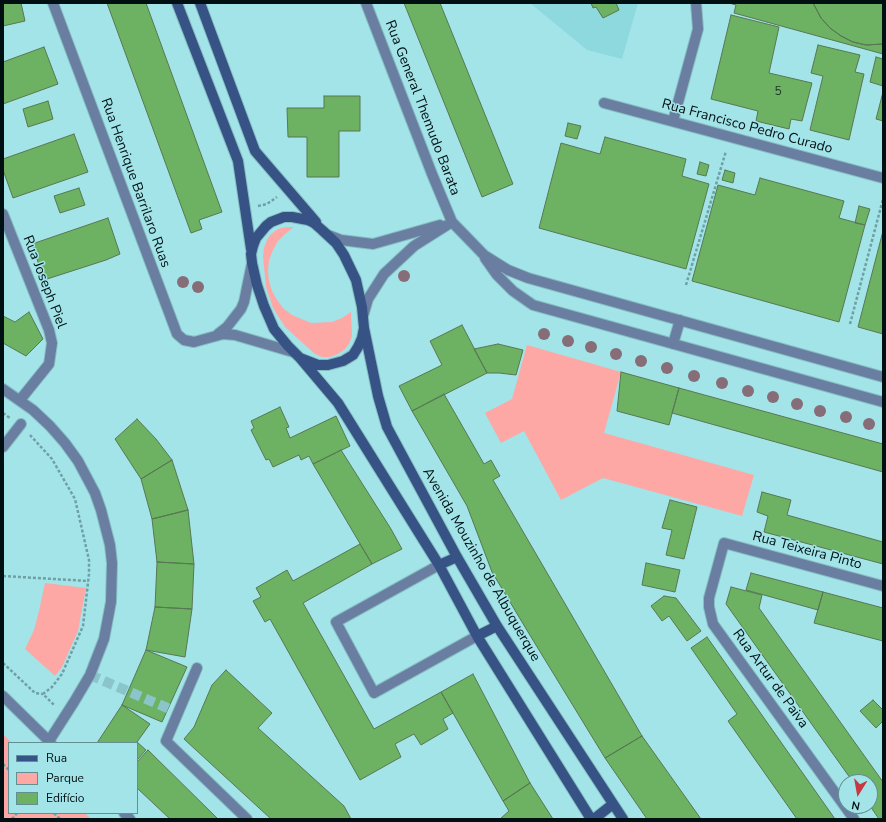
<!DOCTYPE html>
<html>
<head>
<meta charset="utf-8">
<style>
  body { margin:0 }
  #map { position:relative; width:886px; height:822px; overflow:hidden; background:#a3e4e9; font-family:"Nunito Sans",sans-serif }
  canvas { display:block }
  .frame { position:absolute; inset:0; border:4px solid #001012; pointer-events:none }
  .legend { position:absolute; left:8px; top:742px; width:130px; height:72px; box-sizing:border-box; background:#a3e4e9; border:1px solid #628f93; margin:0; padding:5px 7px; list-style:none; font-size:12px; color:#001012 }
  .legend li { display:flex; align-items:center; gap:8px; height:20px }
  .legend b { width:20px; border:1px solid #628f93 }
  .north { position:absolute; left:838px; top:774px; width:40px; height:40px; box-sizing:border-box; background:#a3e4e9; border:1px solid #628f93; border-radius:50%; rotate:191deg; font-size:11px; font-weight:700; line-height:16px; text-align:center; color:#001012 }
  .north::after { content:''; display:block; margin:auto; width:14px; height:18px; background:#c83842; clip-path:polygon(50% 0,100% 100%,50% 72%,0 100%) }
</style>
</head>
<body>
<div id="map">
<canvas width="886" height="822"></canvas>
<div class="frame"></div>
<ul class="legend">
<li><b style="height:5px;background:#375385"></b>Rua</li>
<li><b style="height:11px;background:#fda8a5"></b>Parque</li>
<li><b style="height:11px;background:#6cb262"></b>Edifício</li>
</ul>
<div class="north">N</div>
</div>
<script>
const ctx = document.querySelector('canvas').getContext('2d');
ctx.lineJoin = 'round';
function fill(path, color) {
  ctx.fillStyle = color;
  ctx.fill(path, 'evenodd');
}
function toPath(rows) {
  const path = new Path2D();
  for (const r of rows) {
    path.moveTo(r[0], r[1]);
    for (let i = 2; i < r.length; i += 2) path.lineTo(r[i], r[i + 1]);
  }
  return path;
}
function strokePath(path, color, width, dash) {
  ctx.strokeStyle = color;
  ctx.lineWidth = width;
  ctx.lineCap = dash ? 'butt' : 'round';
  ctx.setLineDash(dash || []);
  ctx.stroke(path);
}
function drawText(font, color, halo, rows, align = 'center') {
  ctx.font = font + ' "Nunito Sans",sans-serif';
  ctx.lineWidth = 3;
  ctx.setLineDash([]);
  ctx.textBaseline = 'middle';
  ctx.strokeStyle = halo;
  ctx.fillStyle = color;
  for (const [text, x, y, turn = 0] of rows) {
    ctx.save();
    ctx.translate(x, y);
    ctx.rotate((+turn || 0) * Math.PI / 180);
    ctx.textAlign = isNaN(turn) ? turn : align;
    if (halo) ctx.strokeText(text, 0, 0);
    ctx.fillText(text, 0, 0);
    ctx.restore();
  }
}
fill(toPath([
  [530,3,638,3,622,59,587,50]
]), '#8ed9de');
fill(toPath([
  [286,227,294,227,285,234,278,241,273,250,269,260,268,271,269,281,272,291,277,300,284,309,292,315,311,323,332,322,342,318,351,312,352,336,349,344,344,350,338,354,330,357,322,357,315,354,285,327,273,308,266,287,263,256,264,248,267,240,271,234,278,229],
  [527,345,621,372,604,433,754,475,742,516,603,478,561,500,524,431,501,443,485,413,512,399],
  [45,583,86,588,78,631,62,667,55,676,25,649,34,630,39,611],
  [3,734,12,743,9,743,9,813,85,813,91,819,3,819]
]), '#fda8a5');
const building = toPath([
  [3,3,21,3,25,21,3,26,3,3],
  [107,3,146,3,222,212,199,220,202,229,191,233,107,3],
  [404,3,440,3,513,184,482,197,404,3],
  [591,3,616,3,619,10,603,18,596,7,593,8,591,3],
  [729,3,813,3,821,18,830,28,841,36,853,42,866,45,883,44,883,54,734,13,736,5,729,3],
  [813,3,883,3,883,44,866,45,853,42,841,36,830,28,821,18,813,3],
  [731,15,779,27,769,73,812,83,802,121,791,119,789,129,756,121,758,111,711,99,731,15],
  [818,45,860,55,855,72,864,74,849,140,810,130,823,76,811,73,818,45],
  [44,47,58,84,3,104,3,62,44,47],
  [876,57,883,59,883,86,870,82,876,57],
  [883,92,883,121,876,119,883,92],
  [324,96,360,96,360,131,339,131,339,177,307,177,307,137,288,137,287,108,324,108,324,96],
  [48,101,53,119,28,127,23,109,48,101],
  [568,123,581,126,577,139,565,136,568,123],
  [74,134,88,172,13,198,3,170,3,159,74,134],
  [605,137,686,159,682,176,709,184,686,269,539,228,561,143,600,154,605,137],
  [700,162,709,165,706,176,697,174,700,162],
  [725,170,735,173,733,183,722,180,725,170],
  [760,178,844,201,839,218,865,225,839,322,692,281,718,185,755,195,760,178],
  [79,188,85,205,60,213,54,196,79,188],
  [859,206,870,209,865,225,855,223,859,206],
  [108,218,120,254,106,260,44,280,32,244,108,218],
  [883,231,883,334,858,327,883,231],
  [29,312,43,339,26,356,3,343,3,316,15,322,29,312],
  [462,325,487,373,412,411,399,386,442,365,430,341,462,325],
  [498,344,523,350,516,375,499,373,487,373,474,349,498,344],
  [621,372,679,388,669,425,617,411,621,372],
  [679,388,883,444,883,472,672,413,679,388],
  [444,394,484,464,491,460,500,476,493,480,642,736,605,758,528,632,492,572,467,506,412,411,444,394],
  [280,407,289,427,286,428,290,438,336,416,350,446,313,464,309,456,301,460,299,455,273,467,269,459,266,460,251,430,254,428,251,421,280,407],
  [137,419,156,439,172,460,141,479,115,439,137,419],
  [341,450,391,529,402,549,372,564,313,464,341,450],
  [172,460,188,510,152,519,141,479,172,460],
  [762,492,791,500,787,515,883,542,883,564,764,532,768,516,757,512,762,492],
  [670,500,697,507,684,559,666,555,672,530,662,528,670,500],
  [188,510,194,564,157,562,152,519,188,510],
  [360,544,372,564,303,603,374,729,441,692,453,713,443,719,448,729,421,745,414,734,395,744,401,757,360,780,270,619,265,622,253,601,261,597,256,588,287,570,293,581,360,544],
  [157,562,194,564,192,609,155,607,157,562],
  [646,563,680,570,675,592,642,585,646,563],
  [751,573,823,592,818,610,746,590,751,573],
  [731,587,762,595,759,608,883,782,883,819,879,819,870,806,870,782,853,782,726,604,731,587],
  [823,592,883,608,883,641,814,623,823,592],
  [664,596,676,598,701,631,687,641,669,616,662,621,651,606,664,596],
  [155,607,192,609,185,657,146,650,155,607],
  [707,637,835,819,797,819,728,721,737,714,691,648,707,637],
  [146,650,187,667,162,722,122,705,146,650],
  [226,670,272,713,258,728,344,806,351,819,271,819,184,739,194,727,212,685,226,670],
  [473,674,530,783,503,801,441,692,473,674],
  [873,700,883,710,883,721,876,728,860,711,873,700],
  [122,705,150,724,137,742,146,750,137,760,137,743,97,743,122,705],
  [642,736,701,819,647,819,605,758,642,736],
  [148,750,218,819,170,819,137,788,137,762,148,750],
  [530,783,553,819,500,819,509,811,503,801,530,783]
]);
fill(building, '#6cb262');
strokePath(building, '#587753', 1);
strokePath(toPath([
  [90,675,179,713]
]), '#8bc4c9', 10, [10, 5]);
const service = toPath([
  [197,668,166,741,247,819]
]);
const pedestrian = toPath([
  [3,447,21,424]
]);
const minor = toPath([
  [53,3,177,334,184,340,194,342,223,334,235,335,293,352],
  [366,3,432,174,452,222,484,255,508,270,528,278,883,377],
  [604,103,883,178],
  [673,121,698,29,696,3],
  [3,214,49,330,52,343,49,364,20,400],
  [328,235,341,240,373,244,440,225],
  [485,258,497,275,513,291,533,305,883,402],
  [363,316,368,299,384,274,414,246,452,222],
  [218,334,227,327,241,309,244,302,252,263],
  [673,344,680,320],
  [3,389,33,410,50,426,65,443,78,461,95,493,101,510,110,545,112,563,111,602,104,639,90,675,74,702,49,741],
  [439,565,336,622,374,693,477,636],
  [854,819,713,624,709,607,709,598,724,543,883,586]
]);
const tertiary = toPath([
  [3,696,51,743],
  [124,813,130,819]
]);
const secondary = toPath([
  [177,3,238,161,251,249],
  [200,3,255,151,316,222],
  [284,217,292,217,308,220,314,223,322,230,336,243,344,255,356,280,362,307,364,328,362,338,358,347,353,355,343,361,328,365,318,365,300,358,288,346,274,329,264,306,257,285,252,263,251,254,253,246,256,238,266,226,271,222,284,217],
  [364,328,378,396,387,427,457,557,497,626,623,819],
  [300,358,338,403,439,565,477,636,591,819],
  [439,565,457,557],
  [477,636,497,626],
  [594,819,613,804]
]);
strokePath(service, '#86bec2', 12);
strokePath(pedestrian, '#86bec2', 12);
strokePath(minor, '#86bec2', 12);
strokePath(tertiary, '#86bec2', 12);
strokePath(secondary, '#86bec2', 12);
strokePath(toPath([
  [258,206,267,204,277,197],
  [686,285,726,151],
  [850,324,883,199],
  [3,413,10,418],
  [30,435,52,459,75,499,89,560,89,574,83,626,62,674,52,687,43,694,55,706],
  [3,576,88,581],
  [3,663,35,693,43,694],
  [3,764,9,770],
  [54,813,60,819],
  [12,819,17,813]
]), '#6fa0a4', 2.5, [3, 2]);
strokePath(service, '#6a7ea2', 10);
strokePath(pedestrian, '#6a7ea2', 10);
strokePath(minor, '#6a7ea2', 10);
strokePath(tertiary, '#6a7ea2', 10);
strokePath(secondary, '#375385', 10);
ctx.fillStyle = '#866d77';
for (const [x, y] of [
  [404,276],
  [183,282],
  [198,287],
  [544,334],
  [568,341],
  [591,347],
  [616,354],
  [641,361],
  [667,368],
  [694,376],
  [722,383],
  [748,391],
  [773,397],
  [797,404],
  [820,411],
  [846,417],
  [869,424]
]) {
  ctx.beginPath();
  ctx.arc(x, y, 6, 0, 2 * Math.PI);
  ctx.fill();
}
drawText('12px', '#1b3826', null, [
  ["5",778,92]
]);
drawText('14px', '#001012', '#a3e4e9', [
  ["Rua General Themudo Barata",422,108,69],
  ["Rua Francisco Pedro Curado",747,127,15],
  ["Rua Henrique Barrilaro Ruas",135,183,70],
  ["Rua Joseph Piel",44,282,69],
  ["Rua Teixeira Pinto",807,551,15],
  ["Avenida Mouzinho de Albuquerque",481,565,60],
  ["Rua Artur de Paiva",770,679,54]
]);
</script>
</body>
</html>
